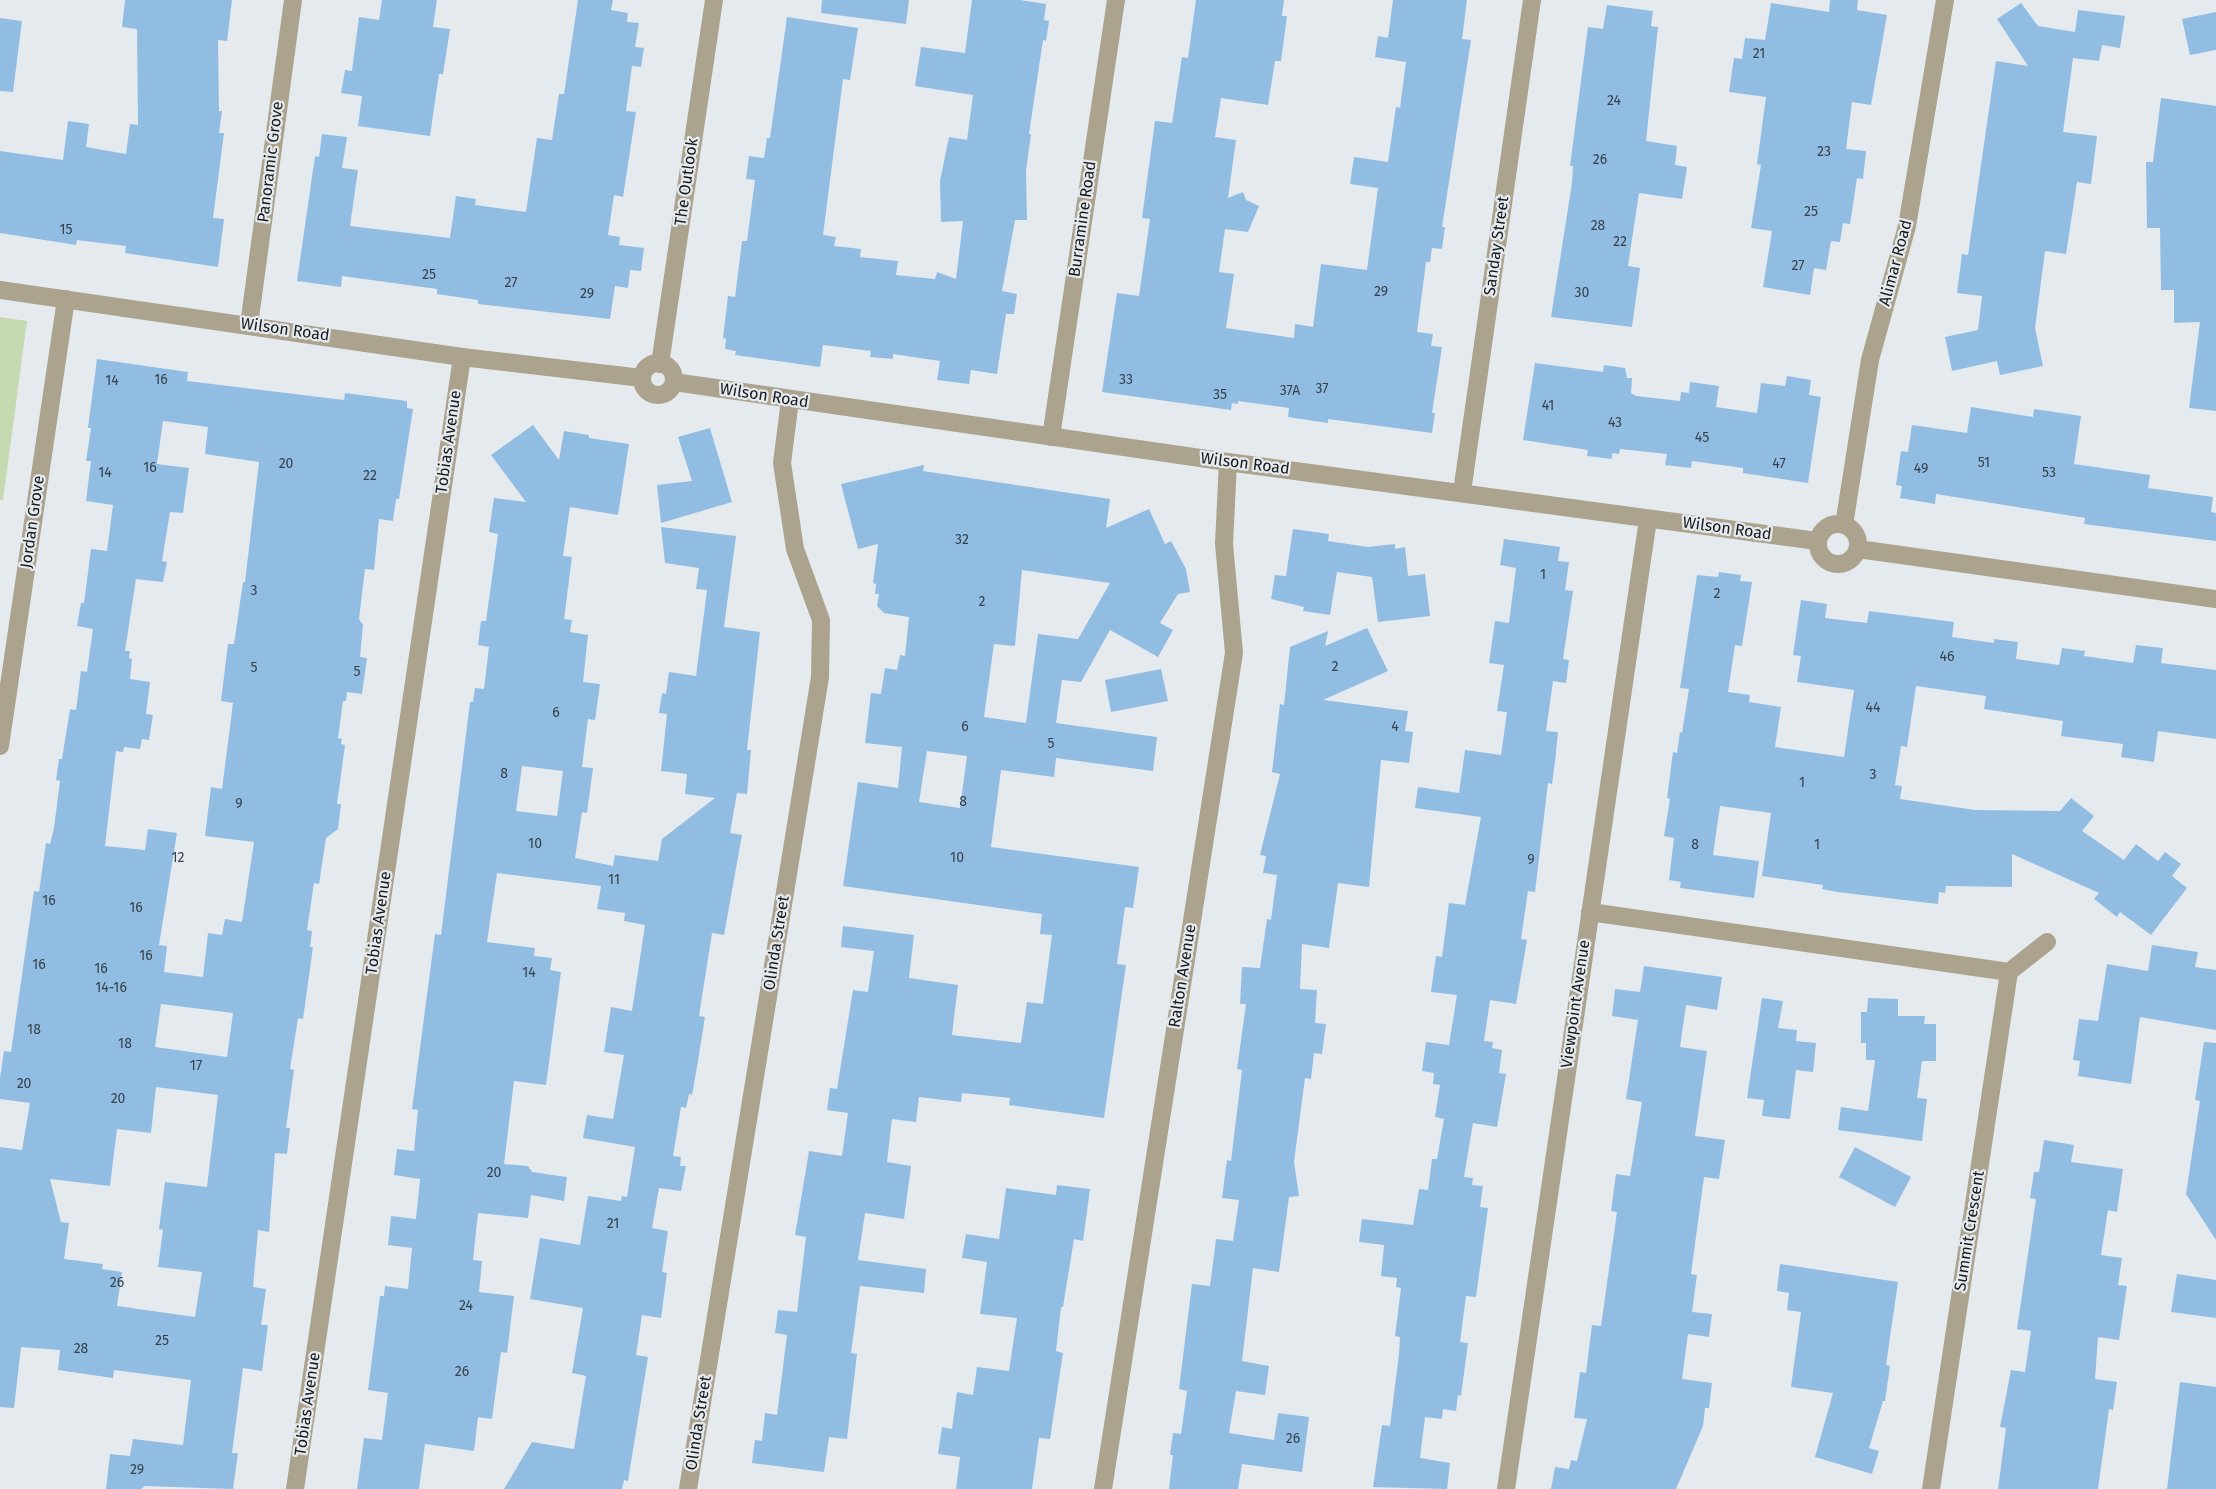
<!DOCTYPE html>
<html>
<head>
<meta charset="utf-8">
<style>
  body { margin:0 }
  canvas { display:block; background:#e5eaef }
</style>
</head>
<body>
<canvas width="2216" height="1489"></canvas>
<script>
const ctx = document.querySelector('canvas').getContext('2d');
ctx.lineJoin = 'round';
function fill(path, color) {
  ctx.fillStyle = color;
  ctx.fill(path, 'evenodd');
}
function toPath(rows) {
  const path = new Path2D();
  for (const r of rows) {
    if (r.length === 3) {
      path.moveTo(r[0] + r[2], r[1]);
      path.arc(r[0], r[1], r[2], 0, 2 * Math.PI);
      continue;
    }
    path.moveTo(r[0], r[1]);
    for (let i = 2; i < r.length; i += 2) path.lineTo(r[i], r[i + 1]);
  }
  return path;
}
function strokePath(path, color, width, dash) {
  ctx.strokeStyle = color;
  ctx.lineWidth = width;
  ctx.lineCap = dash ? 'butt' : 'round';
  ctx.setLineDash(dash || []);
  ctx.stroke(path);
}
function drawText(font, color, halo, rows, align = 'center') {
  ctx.font = font + ' "Fira Sans",sans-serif';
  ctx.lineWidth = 4.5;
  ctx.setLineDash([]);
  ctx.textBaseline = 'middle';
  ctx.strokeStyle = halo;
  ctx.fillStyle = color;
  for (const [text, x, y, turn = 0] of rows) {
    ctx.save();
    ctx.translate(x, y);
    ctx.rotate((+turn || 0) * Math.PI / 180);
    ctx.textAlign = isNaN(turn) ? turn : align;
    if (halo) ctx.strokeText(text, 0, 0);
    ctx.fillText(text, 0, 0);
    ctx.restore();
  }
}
fill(toPath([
  [0,317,27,321,3,500,0,500]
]), '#c6dab1');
fill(toPath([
  [125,0,232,0,227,41,218,40,219,111,222,111,219,133,224,133,213,218,224,219,218,267,125,253,126,246,77,240,76,245,0,233,0,151,63,160,68,121,89,124,86,147,126,154,130,124,138,125,137,29,122,27],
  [382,0,437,0,433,27,450,29,443,74,439,74,430,136,358,126,362,96,341,93,345,70,352,71,359,17,379,20],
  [578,0,613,0,611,10,628,13,627,22,639,23,635,47,644,48,641,67,632,66,626,111,636,112,623,197,614,195,608,235,620,237,619,245,644,248,641,271,630,270,628,288,615,286,610,319,478,304,478,300,437,294,437,289,342,276,341,287,297,281,315,156,319,157,322,134,347,137,342,168,358,170,350,226,450,238,456,196,476,199,475,205,526,212,537,138,552,140,559,94,564,94],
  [822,0,909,0,906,24,821,13],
  [972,0,1020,0,1046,4,1044,20,1049,21,1046,41,1043,40,1029,134,1031,134,1026,171,1027,220,1015,220,1002,291,1017,294,1014,314,1006,314,997,374,971,370,969,384,937,380,940,361,893,354,893,359,870,357,871,351,823,345,820,367,735,355,736,351,725,349,726,339,723,338,728,296,735,297,742,241,747,241,755,180,746,179,749,156,764,158,767,138,770,138,787,17,858,28,850,80,843,79,823,235,836,237,834,246,861,249,860,257,898,261,896,275,935,279,937,272,956,279,963,221,941,222,940,181,949,137,967,140,973,95,915,86,921,47,965,53],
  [1196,0,1284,0,1282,16,1287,16,1281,61,1275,61,1268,105,1221,98,1215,137,1236,140,1228,198,1243,192,1246,200,1259,206,1248,232,1225,229,1219,272,1234,274,1226,328,1294,338,1295,324,1313,327,1321,264,1367,270,1378,188,1350,184,1354,157,1388,162,1396,107,1400,108,1406,62,1375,57,1378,36,1388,38,1393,0,1467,0,1462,39,1471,40,1442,227,1445,227,1442,249,1432,248,1430,262,1426,262,1417,332,1433,334,1431,346,1442,347,1432,413,1435,413,1432,433,1328,419,1328,423,1288,417,1289,408,1238,401,1238,404,1232,403,1231,410,1102,392,1117,293,1139,296,1150,219,1142,218,1155,121,1172,123,1182,57,1188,58],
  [1830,0,1858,0,1857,10,1887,15,1871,105,1852,102,1846,149,1866,151,1863,179,1857,178,1850,224,1843,223,1840,242,1831,241,1826,270,1814,268,1810,295,1763,287,1772,231,1751,228,1761,165,1757,164,1766,97,1729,92,1734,58,1742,59,1745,38,1765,40,1771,3,1829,12],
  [2021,3,2038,26,2075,32,2078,10,2125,16,2120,48,2102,45,2099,61,2073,58,2063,132,2097,136,2091,184,2077,182,2066,254,2045,251,2035,328,2043,366,2000,375,1997,361,1952,371,1945,337,1978,330,1982,296,1957,293,1962,254,1968,255,1996,61,2028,66,1997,19],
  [1607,5,1653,11,1651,26,1658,27,1646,141,1677,146,1675,165,1687,167,1682,199,1639,193,1628,266,1640,268,1632,327,1551,317,1572,183,1573,166,1570,166,1588,27,1603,29],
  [2216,12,2216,50,2190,55,2182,19],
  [0,18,22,21,13,92,0,91],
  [2161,98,2216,106,2216,411,2189,408,2200,322,2174,323,2174,290,2161,290,2160,228,2147,228,2146,162,2153,162],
  [97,359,188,372,187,381,344,400,345,393,407,401,407,408,413,409,399,499,396,499,393,521,379,519,374,570,365,569,359,619,363,625,360,657,367,658,362,694,347,692,346,701,343,701,338,738,342,739,341,744,345,745,337,804,341,804,338,829,326,838,319,884,314,883,307,930,312,931,310,947,313,947,303,1019,298,1018,290,1069,294,1070,286,1128,290,1128,287,1154,275,1153,269,1232,258,1230,253,1287,266,1289,261,1325,268,1325,262,1371,243,1368,232,1453,238,1453,233,1489,145,1486,141,1489,106,1489,110,1454,130,1456,133,1439,183,1445,191,1380,114,1370,113,1378,58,1370,60,1350,21,1347,14,1408,0,1407,0,1147,22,1150,30,1103,0,1099,0,1078,4,1051,11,1052,34,891,39,892,46,843,50,844,54,828,60,781,56,780,59,759,62,759,70,709,76,710,81,671,87,672,93,629,77,626,81,603,84,603,91,549,107,551,113,505,86,501,91,461,86,461,91,428,88,428],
  [163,421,208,427,205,454,259,462,245,582,243,582,234,644,228,644,221,701,233,703,222,789,211,787,205,836,254,842,242,922,225,919,222,935,208,933,203,977,164,972,167,946,159,945,177,833,148,829,145,850,105,846,116,751,123,752,124,747,140,749,142,739,149,740,153,715,146,714,150,682,130,679,132,659,129,658,130,651,125,651,136,579,163,582,167,562,162,561,170,512,183,513,189,468,157,464],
  [161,1004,233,1013,227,1057,155,1047],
  [156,1087,218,1095,207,1187,165,1182,159,1229,163,1230,158,1267,202,1272,195,1317,117,1306,122,1272,102,1269,103,1264,64,1259,69,1223,61,1222,50,1179,110,1186,117,1129,151,1133],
  [1535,363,1603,372,1604,365,1625,368,1627,378,1632,378,1631,393,1636,396,1680,401,1681,392,1689,393,1690,382,1719,386,1716,407,1757,413,1761,383,1785,386,1787,376,1811,380,1809,395,1821,397,1808,483,1743,473,1743,468,1692,461,1691,468,1665,465,1667,454,1620,449,1619,454,1612,453,1612,459,1587,456,1588,450,1523,440],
  [1971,407,2033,417,2034,409,2081,416,2074,464,2150,475,2148,488,2213,497,2211,512,2216,513,2216,541,2084,524,2085,518,1936,494,1935,504,1900,498,1902,486,1896,485,1901,451,1908,452,1912,425,1967,433],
  [533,425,559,460,564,431,589,435,589,438,629,444,618,515,570,507,563,556,572,557,564,619,572,620,570,632,588,635,583,682,600,684,595,720,588,719,582,767,593,768,587,813,582,812,575,858,613,866,615,855,658,861,662,839,715,798,685,794,687,774,661,771,667,714,659,713,662,693,666,694,669,672,696,676,707,590,696,589,699,568,665,563,661,527,736,536,724,627,760,632,747,750,751,750,747,794,737,793,730,833,742,835,724,935,712,933,699,1016,705,1017,698,1061,692,1095,689,1094,686,1108,681,1107,673,1156,681,1157,680,1166,686,1166,681,1191,659,1188,652,1228,668,1231,662,1272,667,1273,661,1318,642,1315,636,1355,648,1357,628,1481,624,1480,622,1489,504,1489,532,1442,574,1449,586,1376,572,1373,583,1308,530,1299,540,1238,580,1245,588,1196,621,1201,622,1196,627,1197,635,1147,583,1138,587,1115,613,1119,624,1055,604,1052,611,1007,632,1011,645,925,624,921,625,913,597,909,601,886,497,873,487,942,535,948,534,956,552,958,550,970,561,972,546,1085,514,1081,504,1164,528,1166,532,1172,567,1177,564,1201,531,1195,528,1218,478,1213,473,1260,482,1261,479,1292,514,1296,507,1353,501,1352,492,1419,478,1417,474,1451,425,1444,419,1489,357,1489,364,1438,382,1440,388,1393,368,1390,380,1296,384,1296,385,1286,408,1289,412,1248,388,1245,391,1216,416,1219,420,1179,394,1175,397,1149,414,1151,418,1110,412,1109,435,934,441,935,470,702,473,702,475,688,484,689,489,647,478,645,481,621,486,621,498,534,489,532,494,498,526,502,491,455],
  [522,766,563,771,557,816,516,811],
  [710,428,732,502,661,523,657,485,692,481,678,437],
  [924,465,923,471,1110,499,1106,528,1149,509,1165,544,1171,541,1186,569,1190,592,1178,594,1160,623,1173,630,1158,657,1110,630,1081,682,1062,680,1056,723,1157,737,1153,771,1056,758,1054,777,1001,770,991,847,1139,867,1133,908,1125,907,1117,964,1126,965,1104,1118,1009,1105,1010,1098,962,1093,961,1102,919,1097,916,1122,892,1119,887,1162,911,1166,904,1219,865,1213,858,1260,926,1269,924,1293,860,1286,851,1353,857,1354,847,1439,829,1437,824,1472,752,1463,755,1440,762,1441,765,1413,777,1415,787,1335,775,1333,778,1310,797,1312,806,1237,795,1235,809,1151,842,1156,848,1113,827,1110,830,1088,837,1089,853,990,868,992,874,951,841,947,843,926,914,935,909,978,958,985,952,1035,1021,1043,1027,1002,1043,1004,1052,935,1040,934,1042,914,843,886,858,782,898,788,902,747,865,743,871,693,881,694,885,668,897,670,900,655,905,656,909,617,884,613,877,606,879,594,875,594,876,584,873,583,878,544,858,549,841,484],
  [1022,570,1110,583,1078,639,1038,634,1026,723,984,717,994,644,1015,646],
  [927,751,967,756,960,808,919,802],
  [1293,529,1329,534,1328,541,1368,547,1395,544,1395,549,1405,547,1408,576,1425,574,1430,616,1378,622,1372,577,1337,572,1330,615,1303,611,1304,607,1271,599,1275,575,1286,576],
  [1504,539,1560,547,1558,561,1569,562,1565,590,1573,591,1563,659,1569,660,1566,683,1553,681,1546,731,1558,732,1555,762,1552,784,1548,783,1535,892,1528,891,1521,939,1527,940,1516,1004,1490,1000,1484,1041,1493,1042,1492,1048,1502,1050,1499,1073,1506,1074,1497,1127,1473,1123,1464,1177,1473,1178,1472,1185,1483,1186,1480,1207,1488,1208,1476,1297,1466,1296,1460,1342,1468,1343,1461,1396,1458,1395,1456,1411,1443,1409,1442,1419,1425,1417,1420,1458,1450,1463,1447,1489,1373,1487,1382,1425,1390,1426,1399,1354,1400,1337,1395,1336,1401,1288,1396,1287,1397,1278,1381,1276,1384,1245,1359,1242,1362,1219,1413,1225,1419,1189,1428,1190,1432,1159,1437,1159,1444,1119,1435,1117,1440,1085,1433,1084,1434,1073,1422,1071,1426,1042,1449,1045,1457,995,1431,992,1436,956,1442,957,1449,903,1465,905,1481,817,1415,808,1418,787,1459,793,1465,750,1501,755,1507,712,1497,711,1504,665,1489,663,1495,621,1509,623,1516,568,1500,565],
  [1719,572,1741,575,1740,581,1752,582,1742,646,1735,645,1728,692,1750,695,1749,702,1781,707,1775,747,1844,757,1854,690,1797,682,1801,656,1793,655,1801,600,1827,604,1825,618,1867,623,1869,611,1954,622,1952,637,1994,643,1994,639,2018,642,2016,659,2059,665,2062,648,2085,651,2084,656,2133,663,2136,645,2163,648,2161,663,2216,670,2216,739,2158,731,2154,762,2121,757,2123,744,2061,736,2063,721,1984,709,1986,696,1916,686,1907,747,1901,746,1895,785,1902,786,1900,799,1975,810,2060,811,2071,798,2094,816,2082,831,2124,860,2136,844,2158,861,2165,852,2181,864,2172,876,2187,888,2151,935,2120,912,2117,917,2094,899,2099,893,2012,854,2012,887,1946,886,1945,893,1939,892,1938,904,1837,892,1822,889,1823,885,1762,876,1771,813,1720,806,1713,855,1759,861,1754,898,1680,888,1681,882,1669,880,1674,838,1664,836,1670,799,1667,798,1673,752,1677,753,1680,732,1682,733,1689,689,1680,688,1697,575,1718,577],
  [1367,628,1388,671,1323,700,1408,711,1405,731,1413,732,1409,763,1381,760,1369,887,1338,883,1329,948,1302,944,1300,989,1317,990,1315,1023,1326,1024,1322,1054,1314,1053,1311,1079,1305,1078,1294,1162,1299,1196,1289,1197,1279,1272,1253,1268,1242,1361,1269,1366,1265,1395,1236,1391,1229,1433,1274,1440,1278,1413,1309,1417,1302,1472,1242,1464,1238,1489,1169,1489,1173,1455,1170,1455,1173,1433,1181,1434,1187,1391,1179,1389,1192,1284,1210,1286,1216,1239,1233,1241,1239,1200,1222,1198,1227,1160,1231,1161,1242,1070,1237,1069,1246,1004,1240,1004,1242,967,1260,968,1267,919,1271,920,1277,875,1263,873,1266,856,1260,855,1280,774,1272,772,1280,704,1284,705,1290,647,1328,631,1325,646],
  [1161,669,1168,701,1111,712,1105,680],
  [2152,945,2198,952,2195,967,2216,970,2216,1030,2140,1017,2131,1084,2078,1076,2080,1061,2073,1060,2079,1019,2098,1021,2107,964,2148,971],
  [1644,966,1722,977,1717,1010,1686,1005,1680,1047,1707,1051,1695,1136,1725,1140,1719,1179,1704,1177,1691,1274,1697,1275,1692,1312,1712,1314,1709,1337,1688,1334,1682,1379,1712,1383,1709,1408,1705,1408,1703,1426,1676,1489,1551,1489,1555,1467,1569,1469,1571,1460,1577,1461,1587,1419,1574,1418,1580,1372,1586,1373,1592,1325,1601,1326,1617,1212,1611,1211,1616,1174,1630,1176,1642,1102,1626,1099,1638,1020,1612,1016,1615,989,1640,992],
  [1762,998,1783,1001,1778,1028,1797,1030,1796,1041,1816,1043,1813,1072,1796,1070,1790,1119,1762,1116,1764,1100,1747,1098],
  [1868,998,1898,999,1898,1016,1925,1016,1924,1024,1936,1024,1936,1061,1922,1061,1917,1098,1927,1099,1922,1141,1838,1130,1841,1107,1868,1111,1875,1060,1866,1060,1866,1043,1861,1043,1861,1012,1867,1012],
  [2204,1042,2216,1043,2216,1240,2186,1194,2200,1101,2195,1100],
  [2044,1140,2074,1145,2071,1162,2123,1169,2117,1212,2108,1210,2101,1255,2122,1258,2118,1285,2127,1286,2119,1340,2098,1337,2095,1379,2117,1382,2113,1410,2109,1409,2098,1489,1998,1489,2006,1428,2000,1427,2011,1370,2025,1372,2031,1331,2017,1329,2036,1199,2030,1198,2034,1172,2039,1172],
  [1855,1147,1911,1177,1895,1207,1839,1177],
  [1057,1185,1090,1189,1083,1241,1074,1239,1063,1307,1061,1307,1056,1351,1063,1353,1050,1439,1039,1438,1032,1489,956,1489,960,1457,938,1454,942,1427,952,1429,957,1392,973,1395,977,1367,1009,1371,1017,1318,980,1314,987,1262,962,1258,966,1234,999,1239,1006,1188,1056,1195],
  [1780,1264,1898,1282,1886,1365,1890,1366,1885,1401,1883,1401,1869,1448,1879,1451,1872,1474,1815,1457,1833,1393,1791,1387,1801,1312,1787,1310,1789,1293,1777,1291],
  [2177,1274,2216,1280,2216,1318,2171,1312],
  [2180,1382,2216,1387,2216,1489,2167,1489]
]), '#92bde2');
strokePath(toPath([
  [0,290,462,357,642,378],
  [249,325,293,0],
  [658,379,16],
  [660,364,714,0],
  [674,382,1228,462,1817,541],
  [1051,437,1116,0],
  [1462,492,1532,0],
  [1838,544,20],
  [1844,525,1870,360,1907,226,1945,0],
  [1858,549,2216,599],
  [0,746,66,299],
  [1590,912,2009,972,1931,1489],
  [2009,972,2047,942],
  [295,1489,462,357],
  [688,1489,820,677,821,620,795,549,782,463,790,400],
  [1103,1489,1234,653,1224,544,1228,462],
  [1506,1489,1648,519]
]), '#aba38d', 18);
drawText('14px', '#36424d', null, [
  ["21",1759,54],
  ["24",1614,101],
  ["23",1824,152],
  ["26",1600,160],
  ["25",1811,212],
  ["28",1598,226],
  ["15",66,230],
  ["22",1620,242],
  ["27",1798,266],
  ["25",429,275],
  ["27",511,283],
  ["29",1381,292],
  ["30",1582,293],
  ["29",587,294],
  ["16",161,380],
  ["33",1126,380],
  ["14",112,381],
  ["37",1322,389],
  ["37A",1290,391],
  ["35",1220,395],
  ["41",1548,406],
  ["43",1615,423],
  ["45",1702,438],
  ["51",1984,463],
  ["20",286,464],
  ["47",1779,464],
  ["16",150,468],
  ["49",1921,469],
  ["14",105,473],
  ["53",2049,473],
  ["22",370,476],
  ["32",962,540],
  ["1",1543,575],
  ["3",254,591],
  ["2",1717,594],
  ["2",982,602],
  ["46",1947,657],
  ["2",1335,667],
  ["5",254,668],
  ["5",357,672],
  ["44",1873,708],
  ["6",556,713],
  ["6",965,727],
  ["4",1395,727],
  ["5",1051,744],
  ["8",504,774],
  ["3",1873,775],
  ["1",1802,783],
  ["8",963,802],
  ["9",239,804],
  ["10",535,844],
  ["8",1695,845],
  ["1",1817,845],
  ["12",178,858],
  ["10",957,858],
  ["9",1531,860],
  ["11",614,880],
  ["16",49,901],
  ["16",136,908],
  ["16",146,956],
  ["16",39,965],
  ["16",101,969],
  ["14",529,973],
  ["14-16",111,988],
  ["18",34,1030],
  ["18",125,1044],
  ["17",196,1066],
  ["20",24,1084],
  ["20",118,1099],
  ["20",494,1173],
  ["21",613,1224],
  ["26",117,1283],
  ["24",466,1306],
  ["25",162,1341],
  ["28",81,1349],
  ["26",462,1372],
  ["26",1293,1439],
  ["29",137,1470]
]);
drawText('16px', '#17191b', '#e5eaef', [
  ["Panoramic Grove",271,162,-83],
  ["The Outlook",687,182,-82],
  ["Burramine Road",1083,219,-82],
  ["Sanday Street",1497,246,-82],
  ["Alimar Road",1896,263,-75],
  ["Wilson Road",285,330,8],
  ["Wilson Road",764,396,9],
  ["Tobias Avenue",449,442,-82],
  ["Wilson Road",1245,464,7],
  ["Jordan Grove",33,522,-82],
  ["Wilson Road",1727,529,8],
  ["Tobias Avenue",379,923,-82],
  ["Olinda Street",777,943,-81],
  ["Ralton Avenue",1183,976,-81],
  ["Viewpoint Avenue",1576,1004,-82],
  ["Summit Crescent",1970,1231,-81],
  ["Tobias Avenue",308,1404,-82],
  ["Olinda Street",699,1423,-81]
]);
</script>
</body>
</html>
